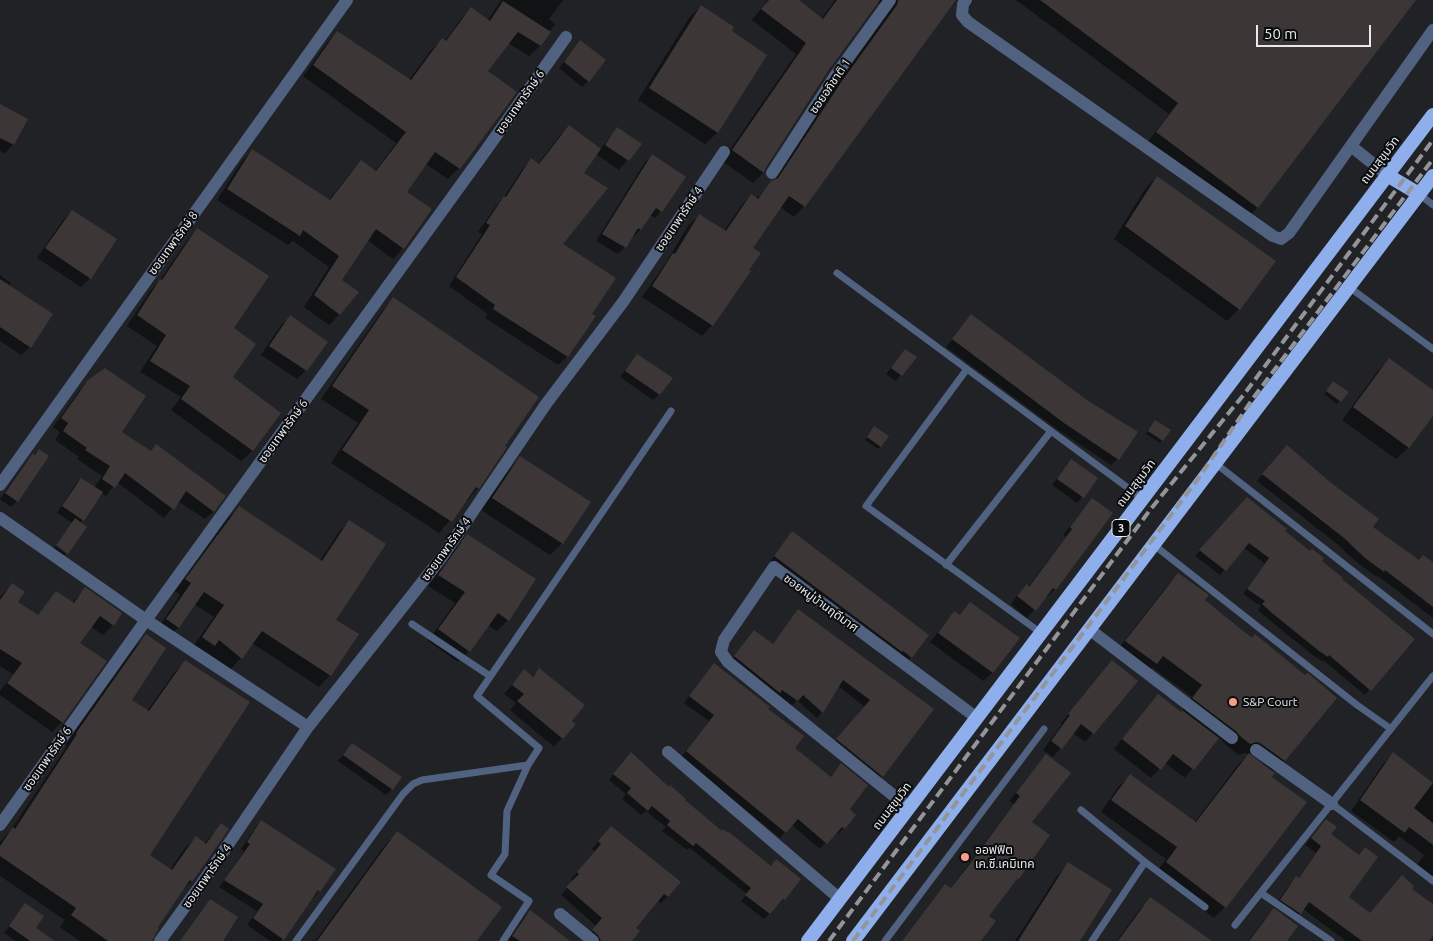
<!DOCTYPE html>
<html>
<head>
<meta charset="utf-8">
<style>
  body { margin:0 }
  #map { position:relative; width:1433px; height:941px; overflow:hidden; background:#202226; font-family:Ubuntu,sans-serif }
  canvas { display:block }
  .scale { position:absolute; left:1256px; top:25px; width:115px; height:22px; box-sizing:border-box; border:2px solid #e8e9ec; border-top:0; padding-left:6px; font-size:15px; line-height:18px; white-space:nowrap; color:#e8e9ec; -webkit-text-stroke:4px #0a0b0d; paint-order:stroke }
</style>
</head>
<body>
<div id="map">
<canvas width="1433" height="941"></canvas>
<div class="scale">50 m</div>
</div>
<script>
const ctx = document.querySelector('canvas').getContext('2d');
ctx.lineJoin = 'round';
function fill(path, color) {
  ctx.fillStyle = color;
  ctx.fill(path, 'evenodd');
}
function toPath(rows) {
  const path = new Path2D();
  for (const r of rows) {
    path.moveTo(r[0], r[1]);
    for (let i = 2; i < r.length; i += 2) path.lineTo(r[i], r[i + 1]);
  }
  return path;
}
function strokePath(path, color, width, dash) {
  ctx.strokeStyle = color;
  ctx.lineWidth = width;
  ctx.lineCap = dash ? 'butt' : 'round';
  ctx.setLineDash(dash || []);
  ctx.stroke(path);
}
function drawText(font, color, halo, rows, align = 'center') {
  ctx.font = font + ' Ubuntu,"Noto Sans Thai",sans-serif';
  ctx.lineWidth = 4;
  ctx.setLineDash([]);
  ctx.textBaseline = 'middle';
  ctx.strokeStyle = halo;
  ctx.fillStyle = color;
  for (const [text, x, y, turn = 0] of rows) {
    ctx.save();
    ctx.translate(x, y);
    ctx.rotate((+turn || 0) * Math.PI / 180);
    ctx.textAlign = isNaN(turn) ? turn : align;
    if (halo) ctx.strokeText(text, 0, 0);
    ctx.fillText(text, 0, 0);
    ctx.restore();
  }
}
fill(toPath([
  [501,0,563,0,549,19,555,24,540,46,529,56,508,43,486,72,515,93,459,168,448,179,426,164,405,192,403,248,393,259,367,240,340,280,340,314,329,325,304,307,329,267,293,241,288,245,217,200,242,161,252,150,328,201,350,173,361,162,375,171,396,143,303,76,327,43,337,33,409,80,431,50,442,40,445,41,460,20,471,9,488,20],
  [768,0,797,0,821,19,835,0,955,0,804,206,794,217,780,207,751,248,712,325,702,336,642,297,667,261,688,226,699,215,724,231,741,206,751,195,756,199,774,181,831,93,888,13,884,3,877,3,827,71,764,168,763,173,753,183,722,161,796,54,752,20],
  [1016,0,1414,0,1257,208,1247,218,1147,143,1169,114],
  [701,6,730,32,765,55,717,133,705,144,638,100,689,18],
  [580,41,588,81,582,87,559,68],
  [0,106,26,120,13,145,4,154,0,151],
  [569,126,600,149,617,129,640,145,619,170,596,154,582,173,561,245,590,314,594,316,567,357,558,365,485,318,488,314,449,286,482,234,478,232,496,206,504,197,523,168,532,160,538,164,560,135],
  [652,156,661,211,655,218,650,215,640,230,634,236,632,235,625,247,618,254,596,241,645,162],
  [1157,177,1239,309,1227,321,1114,239,1145,189],
  [72,211,115,239,90,278,81,287,37,258,63,220],
  [197,230,232,328,231,377,279,413,252,451,241,461,171,410,181,397,140,372,157,346,127,326,150,291,160,280,187,241],
  [0,275,11,283,9,286,30,347,21,355,0,341],
  [393,299,503,446,478,488,439,533,331,463,358,423,321,399,382,311],
  [971,316,1118,459,1111,465,1057,429,946,347],
  [290,317,326,342,306,370,297,379,261,355,281,325],
  [906,350,901,375,896,381,886,374],
  [637,355,659,394,653,400,620,377],
  [1389,360,1433,392,1433,414,1408,448,1396,459,1342,420,1377,372],
  [89,381,120,432,150,452,156,446,214,511,205,519,178,501,164,518,117,482,106,496,101,493,80,523,67,552,56,544,72,523,57,513,75,485,81,479,94,488,102,476,77,459,79,457,55,440,60,432,53,427,79,391],
  [1331,385,1347,392,1337,404,1324,394],
  [1153,424,1162,440,1160,443,1146,434],
  [872,431,887,437,878,449,865,440],
  [39,450,17,501,11,507,0,499,27,461],
  [1280,453,1371,527,1419,561,1433,564,1433,618,1378,576,1377,577,1359,564,1337,544,1257,481],
  [521,458,562,543,550,555,481,510,509,470],
  [1071,461,1096,479,1077,503,1052,485],
  [1092,499,1111,513,1055,589,1047,597,1046,596,1027,618,1011,604,1019,593,1028,587,1066,537,1063,535],
  [1242,504,1283,531,1413,640,1365,695,1323,660,1322,661,1314,656,1267,618,1258,610,1261,606,1243,594,1265,564,1243,547,1220,575,1195,556],
  [239,507,320,561,338,533,349,521,335,620,330,675,319,687,252,643,241,658,230,670,207,652,202,657,191,649,214,617,194,604,179,627,167,638,156,631,180,595,175,591,227,519],
  [468,536,508,620,497,631,488,625,469,651,458,662,428,641,455,603,428,586,456,547],
  [787,539,911,657,906,663,896,657,769,563],
  [55,546,66,554,61,559,51,551],
  [1179,574,1204,601,1284,760,1272,772,1225,907,1214,918,1155,874,1166,859,1101,812,1118,787,1130,776,1194,823,1237,766,1249,754,1244,753,1238,755,1218,737,1185,778,1165,763,1151,778,1114,749,1158,695,1180,714,1192,697,1152,667,1145,674,1115,653,1167,586],
  [12,584,17,602,37,616,56,592,72,603,85,589,113,625,103,635,91,627,79,643,105,661,62,722,52,732,0,695,0,691,13,674,0,666,0,597],
  [971,603,1018,638,992,673,983,681,930,642,954,612,959,616],
  [793,617,932,709,877,782,832,745,865,707,838,686,822,712,817,718,797,700,792,706,729,663,754,632,772,645],
  [146,636,131,700,147,711,174,673,185,662,148,856,170,870,184,849,196,838,204,844,221,825,192,881,180,893,148,941,80,941,60,927,65,920,0,876,0,842,11,830,67,746,65,745,134,648],
  [1112,662,1136,681,1085,742,1073,733,1053,757,1043,750,1062,724,1061,723],
  [714,664,766,710,793,749,830,778,841,765,848,810,844,828,838,834,835,832,820,849,792,825,780,838,681,757,709,721,684,703],
  [539,669,571,721,562,738,554,747,510,710,516,703,504,694,524,671,532,677],
  [352,744,392,789,386,795,338,761],
  [1393,754,1433,784,1433,875,1428,880,1414,869,1424,855,1399,836,1394,842,1351,811,1383,764],
  [1046,756,1018,878,988,916,979,941,902,941,938,893,946,885,950,889,1014,804,1009,801],
  [625,759,683,801,784,899,764,919,741,901,747,894,690,848,687,850,662,831,666,827,646,811,641,815,622,799,626,794,609,780],
  [261,821,334,869,319,891,313,898,311,897,281,941,270,941,247,925,257,911,219,887,244,851,241,849,255,828],
  [1319,828,1358,856,1365,849,1347,897,1370,914,1410,889,1433,906,1433,922,1419,941,1346,941,1303,909,1293,920,1274,907,1290,884,1296,878,1298,879,1316,853,1305,845],
  [397,833,475,941,315,941,385,845],
  [604,835,668,896,661,903,657,900,634,928,630,941,590,941,586,937,596,926,561,895,573,881,571,879,595,851,592,849],
  [1069,864,1078,941,1015,941,1057,876],
  [1150,899,1210,941,1117,941,1139,910],
  [210,901,221,941,180,941,201,911],
  [26,905,34,928,53,941,16,941,4,933],
  [1274,910,1285,941,1248,941,1265,919],
  [530,911,568,941,508,941,523,918]
]), '#0007');
fill(toPath([
  [769,0,799,0,823,19,837,0,880,0,828,71,765,169,764,173,732,150,806,43,761,9],
  [898,0,956,0,805,207,789,196,753,248,761,253,749,270,751,271,713,326,652,286,673,253,675,254,699,214,726,231,751,194,758,199,771,181,778,178,842,81,897,5],
  [1040,0,1416,0,1258,208,1156,132,1178,103],
  [503,1,551,32,541,46,518,32,488,71,517,92,460,169,435,152,407,192,432,209,404,249,376,229,342,280,359,292,340,315,314,295,339,256,303,230,300,236,227,189,252,149,330,200,361,160,376,171,406,132,313,65,337,31,411,80,442,38,446,41,471,7,490,21],
  [701,5,734,27,732,31,767,55,718,133,649,88],
  [580,40,606,60,589,82,564,62],
  [0,104,28,119,14,145,0,138],
  [569,125,601,149,584,173,608,188,563,244,616,278,592,314,596,316,568,357,493,309,495,305,456,277,490,225,486,223,504,196,506,197,531,158,539,164],
  [617,127,642,144,629,161,605,145],
  [652,154,686,177,662,212,656,208,641,230,638,228,626,248,602,234],
  [1157,176,1276,261,1240,310,1125,226],
  [72,210,117,239,91,279,45,248],
  [197,228,269,276,234,328,256,344,233,377,281,413,253,451,181,399,190,386,150,361,166,335,137,315,160,279,162,280],
  [0,279,53,314,31,348,0,327],
  [393,297,539,397,505,446,507,447,479,489,476,487,452,522,342,450,369,410,332,386],
  [971,314,1087,400,1138,432,1119,460,1064,423,952,339],
  [290,315,328,342,307,371,269,346],
  [905,349,917,357,902,376,891,368],
  [637,354,673,378,660,395,625,371],
  [1389,358,1433,390,1433,416,1409,448,1353,407],
  [105,368,146,396,122,432,151,451,156,444,226,496,214,512,186,491,174,510,125,473,115,488,102,479,110,466,85,450,87,448,63,431,68,423,61,418,88,380],
  [1333,381,1349,392,1341,402,1326,391],
  [1155,420,1171,430,1163,441,1148,431],
  [874,426,889,436,881,447,867,437],
  [1287,445,1330,482,1379,519,1373,527,1419,560,1423,555,1433,562,1433,607,1385,570,1384,572,1365,558,1344,538,1262,474],
  [39,449,49,456,18,502,5,493,33,453,35,455],
  [520,456,591,502,563,544,492,498],
  [1071,459,1098,478,1084,498,1057,479],
  [81,478,103,492,84,521,62,506],
  [1247,497,1287,529,1285,531,1310,551,1312,549,1324,558,1322,561,1343,578,1342,579,1415,639,1371,691,1329,655,1328,657,1319,651,1272,613,1262,604,1265,601,1247,589,1269,558,1249,543,1226,571,1199,550],
  [1092,498,1113,513,1056,590,1053,588,1036,611,1017,596,1027,584,1029,587,1072,529,1070,527],
  [239,506,322,561,349,520,386,544,336,620,359,634,331,676,262,631,242,659,219,640,215,646,202,637,224,605,204,592,179,628,166,619,191,583,185,579],
  [75,518,87,527,68,554,56,545],
  [792,531,929,635,912,658,903,651,902,652,774,556],
  [467,534,536,579,509,621,498,613,470,652,438,629,465,592,438,575],
  [1178,573,1209,595,1205,600,1222,614,1252,638,1255,634,1305,675,1308,673,1337,698,1285,761,1260,743,1256,742,1250,744,1240,736,1237,732,1192,698,1202,685,1163,656,1157,664,1125,641],
  [12,583,25,592,18,602,38,615,56,591,74,603,85,587,122,613,114,626,100,616,80,643,107,661,63,723,7,683,22,663,0,649,0,600],
  [970,602,1020,638,993,673,938,633,954,611,960,615],
  [798,609,934,709,883,777,836,739,870,700,843,680,823,713,803,695,798,701,782,690,780,693,734,656,754,630,773,644],
  [146,634,166,648,132,700,149,711,185,660,250,702,150,855,172,870,196,836,206,844,221,823,229,829,192,882,190,880,158,927,159,928,152,941,108,941,71,915,76,908,0,856,0,846,13,827,15,829,77,734,76,733],
  [1112,660,1138,681,1094,734,1081,724,1062,749,1051,741,1070,715,1068,714],
  [714,663,770,707,768,709,804,736,795,748,831,777,841,763,868,785,850,809,856,815,845,829,842,827,827,844,798,819,786,833,686,751,714,715,689,696],
  [539,668,585,705,572,721,576,724,563,739,517,701,524,694,512,685,524,669,533,677],
  [1158,694,1181,712,1182,710,1219,738,1194,770,1173,754,1161,770,1122,739],
  [352,743,402,777,393,790,343,755],
  [631,752,669,787,670,785,686,799,685,800,722,831,723,829,728,833,729,832,771,866,776,859,801,879,785,900,783,899,770,914,745,895,751,888,696,843,693,846,667,825,670,821,652,806,648,811,627,793,631,788,613,774],
  [1393,752,1433,783,1414,808,1433,823,1433,845,1409,827,1405,833,1360,800],
  [1249,753,1275,773,1272,777,1307,802,1226,908,1166,862,1177,847,1111,800,1130,774,1196,822],
  [1046,754,1071,773,1032,822,1050,835,1019,879,1018,878,989,916,996,921,981,941,902,941,945,884,951,888,969,865,1020,796,1016,793],
  [1326,819,1337,827,1331,834,1359,855,1365,847,1378,857,1349,897,1370,913,1402,875,1414,886,1412,889,1433,904,1433,936,1429,941,1362,941,1309,902,1301,914,1280,900,1296,876,1299,878,1321,846,1311,838],
  [261,820,336,869,320,892,318,890,284,940,253,918,263,904,224,880,250,844,247,842],
  [611,826,681,882,668,897,664,894,636,928,640,931,632,941,601,941,598,935,592,930,602,918,566,887,579,874,577,872,601,844,598,841],
  [397,831,502,907,477,941,317,941],
  [1068,862,1112,890,1080,941,1018,941],
  [1150,897,1212,941,1118,941],
  [210,899,238,917,223,941,180,941],
  [25,903,44,916,36,928,55,941,30,941,9,926],
  [1274,908,1298,926,1287,941,1249,941],
  [530,910,542,919,570,941,520,941,512,936]
]), '#3c3736');
strokePath(toPath([
  [1419,194,1433,205],
  [837,273,1143,499],
  [1349,287,1433,349],
  [967,369,866,506,1041,633],
  [1215,463,1433,634],
  [1154,545,1357,705,1391,729],
  [946,565,1051,431],
  [412,624,490,676],
  [1332,804,1433,881],
  [1081,810,1145,862,1205,907],
  [1261,893,1331,941],
  [1235,925,1433,676],
  [296,941,403,794,413,784,422,780,528,765],
  [503,941,529,901,491,875,505,854,507,811,528,765,539,748,477,696,671,411],
  [885,941,1044,729],
  [1092,941,1145,862]
]), '#516280', 7);
strokePath(toPath([
  [966,0,963,4,962,15,968,22,1273,236,1281,239,1289,233,1433,30],
  [1351,146,1387,175],
  [772,173,835,76,890,0],
  [0,485,347,0],
  [0,518,146,620,308,727],
  [1089,629,1232,738],
  [1256,750,1332,804],
  [668,752,840,899],
  [909,808,728,662,721,652,724,640,774,567,977,718],
  [0,825,146,620,484,153,566,37],
  [560,914,593,941],
  [160,941,200,886,308,727,442,557,546,404,623,302,724,152]
]), '#516280', 12);
strokePath(toPath([
  [1387,175,1419,194],
  [808,941,1433,115],
  [853,941,1433,176]
]), '#8eafec', 14);
strokePath(toPath([
  [829,941,1150,510,1245,393,1433,140],
  [853,941,1198,479,1254,397,1433,159]
]), '#949599', 4, [10, 5]);
for (const [x, y, r, color] of [
  [1233,702,5,"#f49e88"],
  [965,857,5,"#f49e88"]
]) {
  const dot = new Path2D();
  dot.arc(x, y, r, 0, 2 * Math.PI);
  ctx.fillStyle = color;
  ctx.fill(dot);
  strokePath(dot, '#0a0b0d', 2);
}
for (const [x, y, w] of [
  [1121,528,18]
]) {
  const box = new Path2D();
  box.roundRect(x - w / 2, y - 8.5, w, 17, 4);
  ctx.fillStyle = '#0a0b0d';
  ctx.fill(box);
  strokePath(box, '#e8e9ec', 1);
}
drawText('bold 11px', '#e8e9ec', null, [
  ["3",1121,528]
]);
drawText('12px', '#e8e9ec', '#0a0b0d', [
  ["ซอยอภิชาติ 1",830,86,-56],
  ["ซอยเทพารักษ์ 6",520,102,-55],
  ["ถนนสุขุมวิท",1380,160,-53],
  ["ซอยเทพารักษ์ 4",679,219,-56],
  ["ซอยเทพารักษ์ 8",173,243,-54],
  ["ซอยเทพารักษ์ 6",283,431,-54],
  ["ถนนสุขุมวิท",1136,483,-53],
  ["ซอยเทพารักษ์ 4",446,549,-54],
  ["ซอยหมู่บ้านฤดีมาศ",821,603,36],
  ["ซอยเทพารักษ์ 6",47,759,-55],
  ["ถนนสุขุมวิท",892,806,-53],
  ["ซอยเทพารักษ์ 4",207,876,-55]
]);
drawText('12px', '#e8e9ec', '#0a0b0d', [
  ["S&P Court",1243,702],
  ["ออฟฟิต",975,850],
  ["เค.ซี.เคมิเทค",975,864]
], 'left');
</script>
</body>
</html>
